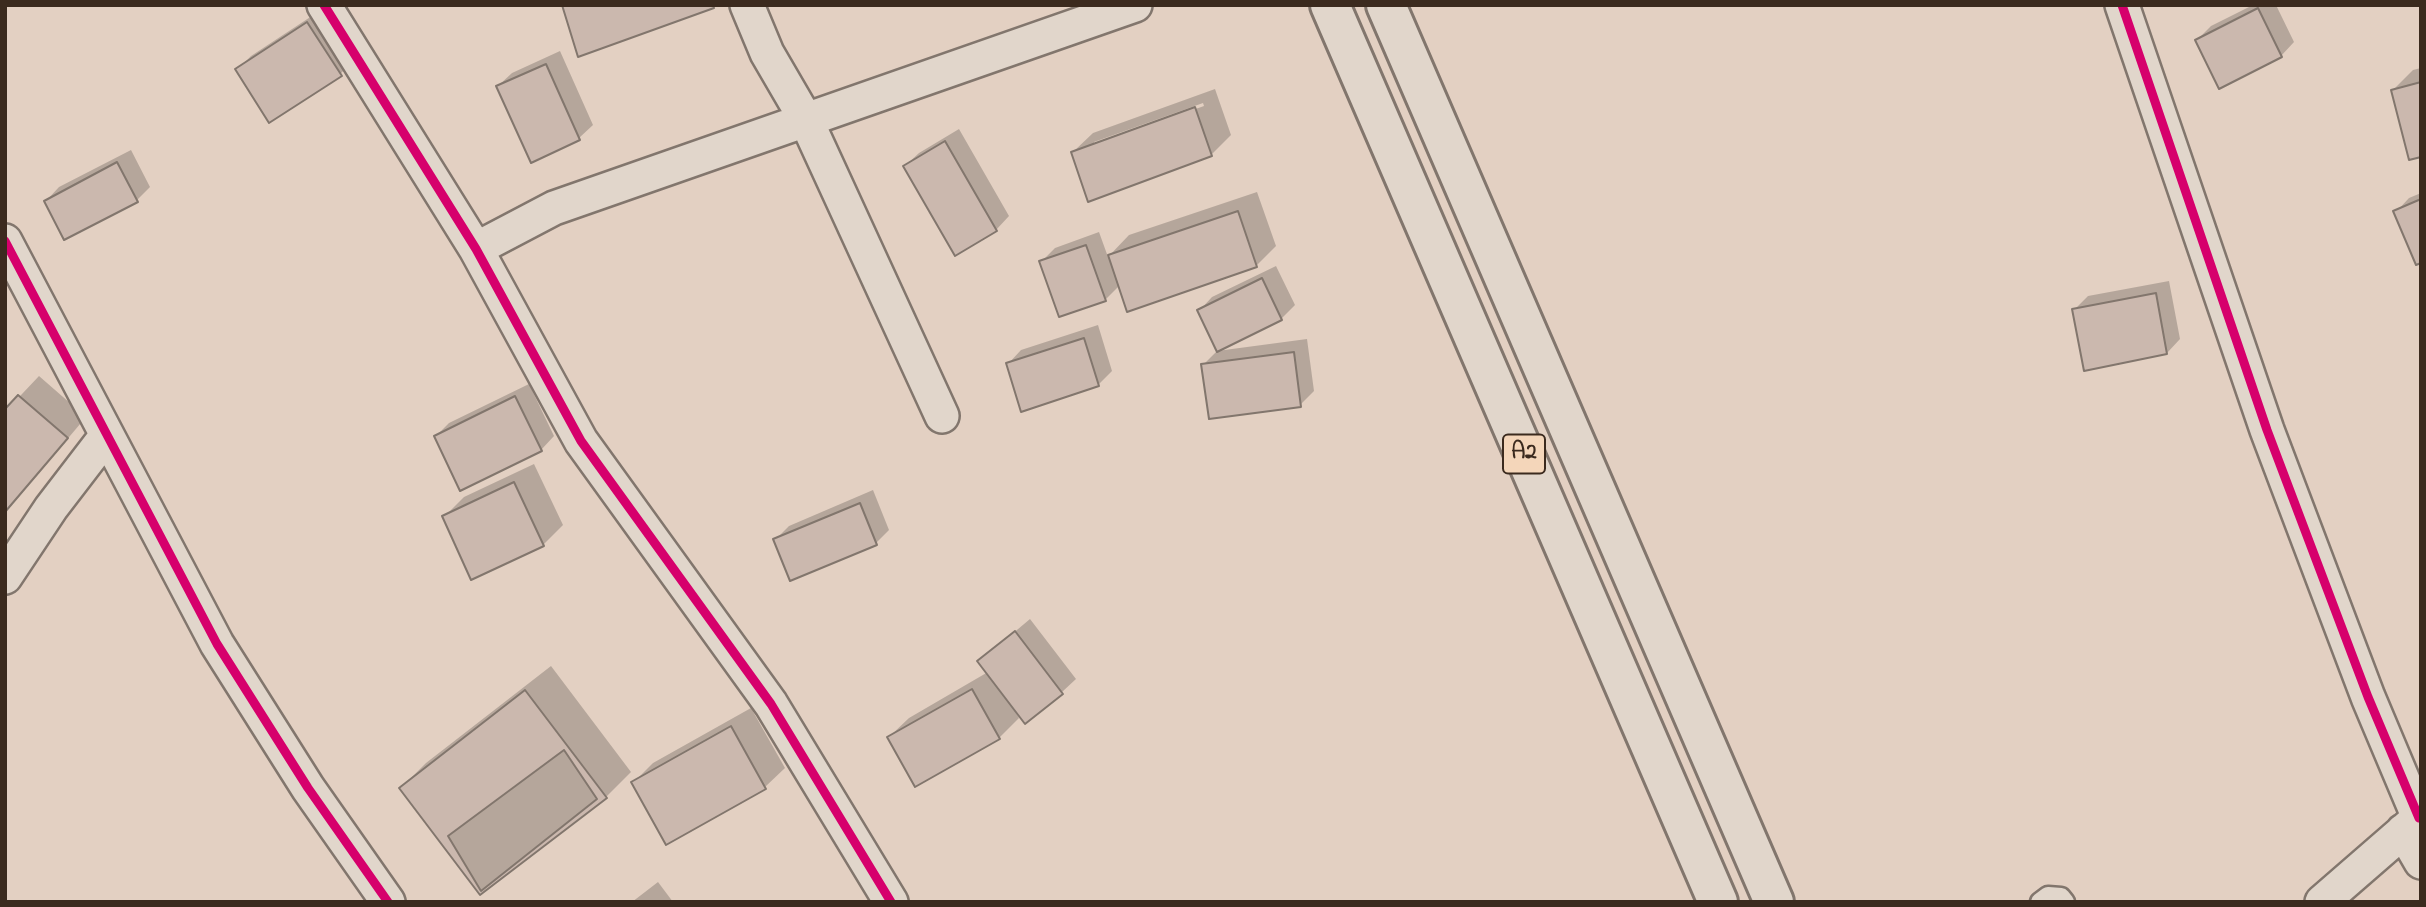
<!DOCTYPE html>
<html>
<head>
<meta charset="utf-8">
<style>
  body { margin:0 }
  #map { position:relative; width:2426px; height:907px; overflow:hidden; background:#e3d0c2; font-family:"Indie Flower",sans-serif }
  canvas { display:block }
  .frame { position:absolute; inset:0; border:7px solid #3b2a1e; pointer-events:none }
</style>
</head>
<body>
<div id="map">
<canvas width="2426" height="907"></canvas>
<div class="frame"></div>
</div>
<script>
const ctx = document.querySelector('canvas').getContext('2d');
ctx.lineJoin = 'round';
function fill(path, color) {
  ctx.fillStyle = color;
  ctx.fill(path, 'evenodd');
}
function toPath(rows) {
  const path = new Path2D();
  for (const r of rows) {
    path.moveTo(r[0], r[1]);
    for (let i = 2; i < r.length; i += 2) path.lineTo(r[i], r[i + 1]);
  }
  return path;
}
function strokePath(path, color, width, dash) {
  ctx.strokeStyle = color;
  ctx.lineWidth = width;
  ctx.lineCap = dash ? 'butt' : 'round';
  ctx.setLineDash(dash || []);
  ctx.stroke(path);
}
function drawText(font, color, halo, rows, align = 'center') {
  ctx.font = font + ' "Indie Flower",sans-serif';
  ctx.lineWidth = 5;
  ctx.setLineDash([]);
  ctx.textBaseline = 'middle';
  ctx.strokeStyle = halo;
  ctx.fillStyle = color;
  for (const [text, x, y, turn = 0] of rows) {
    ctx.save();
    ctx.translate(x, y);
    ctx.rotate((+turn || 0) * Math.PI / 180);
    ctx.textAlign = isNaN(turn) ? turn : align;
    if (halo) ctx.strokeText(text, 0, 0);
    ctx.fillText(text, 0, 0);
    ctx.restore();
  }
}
fill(toPath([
  [2253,5,2276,5,2294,42,2281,56,2197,40,2211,26],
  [321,10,354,61,340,74,237,70,251,56],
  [560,51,593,125,579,138,498,86,512,73],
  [2421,68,2421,155,2393,90,2413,70],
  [1215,89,1231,135,1211,155,1073,152,1093,133],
  [1203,103,1204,106,1094,145,1094,142],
  [959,129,1009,216,996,230,905,166,919,153],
  [131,150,150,187,137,200,46,201,59,187],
  [1257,192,1276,246,1256,266,1120,285,1105,300,1041,262,1055,248,1099,232,1108,257,1129,235],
  [2421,193,2421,262,2396,212,2409,198],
  [1276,266,1295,305,1281,319,1218,350,1199,311,1212,297],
  [2169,281,2180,339,2167,353,2074,310,2088,296],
  [1098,325,1112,371,1098,385,1008,364,1021,350],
  [1307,339,1314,391,1300,405,1203,365,1217,351],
  [39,376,86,417,5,513,5,412],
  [529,384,554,436,541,450,436,436,449,423],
  [534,464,563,525,543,545,444,517,464,497],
  [873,490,889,530,876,543,775,540,789,526],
  [1030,619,1076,679,1062,692,1025,721,1015,711,1019,718,999,738,889,737,909,718,988,672,980,661],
  [551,666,631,772,606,797,480,893,401,788,426,763],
  [751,708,785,768,765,787,633,783,653,763],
  [658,882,673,902,632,902]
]), '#0003');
const building = toPath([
  [562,5,713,5,714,8,578,57,562,5],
  [2258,8,2282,57,2219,89,2195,40,2258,8],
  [307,22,342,76,269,123,235,69,307,22],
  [546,64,580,140,531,163,496,86,546,64],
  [2421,82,2421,157,2409,160,2391,90,2421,82],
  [1195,107,1212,156,1088,202,1071,152,1195,107],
  [945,141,997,231,955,256,903,166,945,141],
  [117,162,138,202,64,240,44,201,117,162],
  [2421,199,2421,263,2416,265,2393,211,2421,199],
  [1238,211,1257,267,1127,312,1108,255,1238,211],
  [1086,245,1106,301,1059,317,1039,261,1086,245],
  [1262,278,1282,320,1217,352,1197,310,1262,278],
  [2156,293,2167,354,2084,371,2072,309,2156,293],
  [1084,338,1099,386,1021,412,1006,363,1084,338],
  [1294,352,1301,407,1209,419,1201,364,1294,352],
  [18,395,68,438,5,512,5,409,18,395],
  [515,396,542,451,460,491,434,436,515,396],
  [514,482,544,546,471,580,442,516,514,482],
  [860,503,877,545,790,581,773,539,860,503],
  [1015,631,1063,694,1025,724,977,661,1015,631],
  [972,689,1000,739,915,787,887,737,972,689],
  [525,690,607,798,480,895,399,788,525,690],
  [731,726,766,789,666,845,631,782,731,726],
  [564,750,597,799,481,891,448,836,564,750]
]);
fill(building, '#cbb8ae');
strokePath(building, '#82766d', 2);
const service = toPath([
  [2040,902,2048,896,2061,897,2065,902]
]);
const minor = toPath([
  [324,5,476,249,581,441,771,704,891,902],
  [747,5,767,53,806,120,942,416],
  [2122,5,2267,430,2368,697,2419,818],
  [5,241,217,644,308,788,388,902],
  [476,249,554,208,1135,5],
  [5,577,51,508,107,435],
  [2403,831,2421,862],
  [2322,902,2421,816]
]);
const trunk = toPath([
  [1330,5,1718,902],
  [1386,5,1774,902]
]);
strokePath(service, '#82766d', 23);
strokePath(minor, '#82766d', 38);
strokePath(trunk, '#82766d', 44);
strokePath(service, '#e1d6cb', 18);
strokePath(minor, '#e1d6cb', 33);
strokePath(trunk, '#e1d6cb', 38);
strokePath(toPath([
  [324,5,476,249,581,441,771,704,891,902],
  [2122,5,2267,430,2368,697,2419,818],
  [5,241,217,644,308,788,388,902]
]), '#d6006c', 9);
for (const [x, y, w] of [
  [1524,454,42]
]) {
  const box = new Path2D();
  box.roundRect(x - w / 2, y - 19.5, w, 39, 5);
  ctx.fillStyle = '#f4d6ba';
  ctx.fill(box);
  strokePath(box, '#3b2a1e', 2);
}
drawText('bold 23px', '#3b2a1e', null, [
  ["A2",1524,454]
]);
</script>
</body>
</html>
